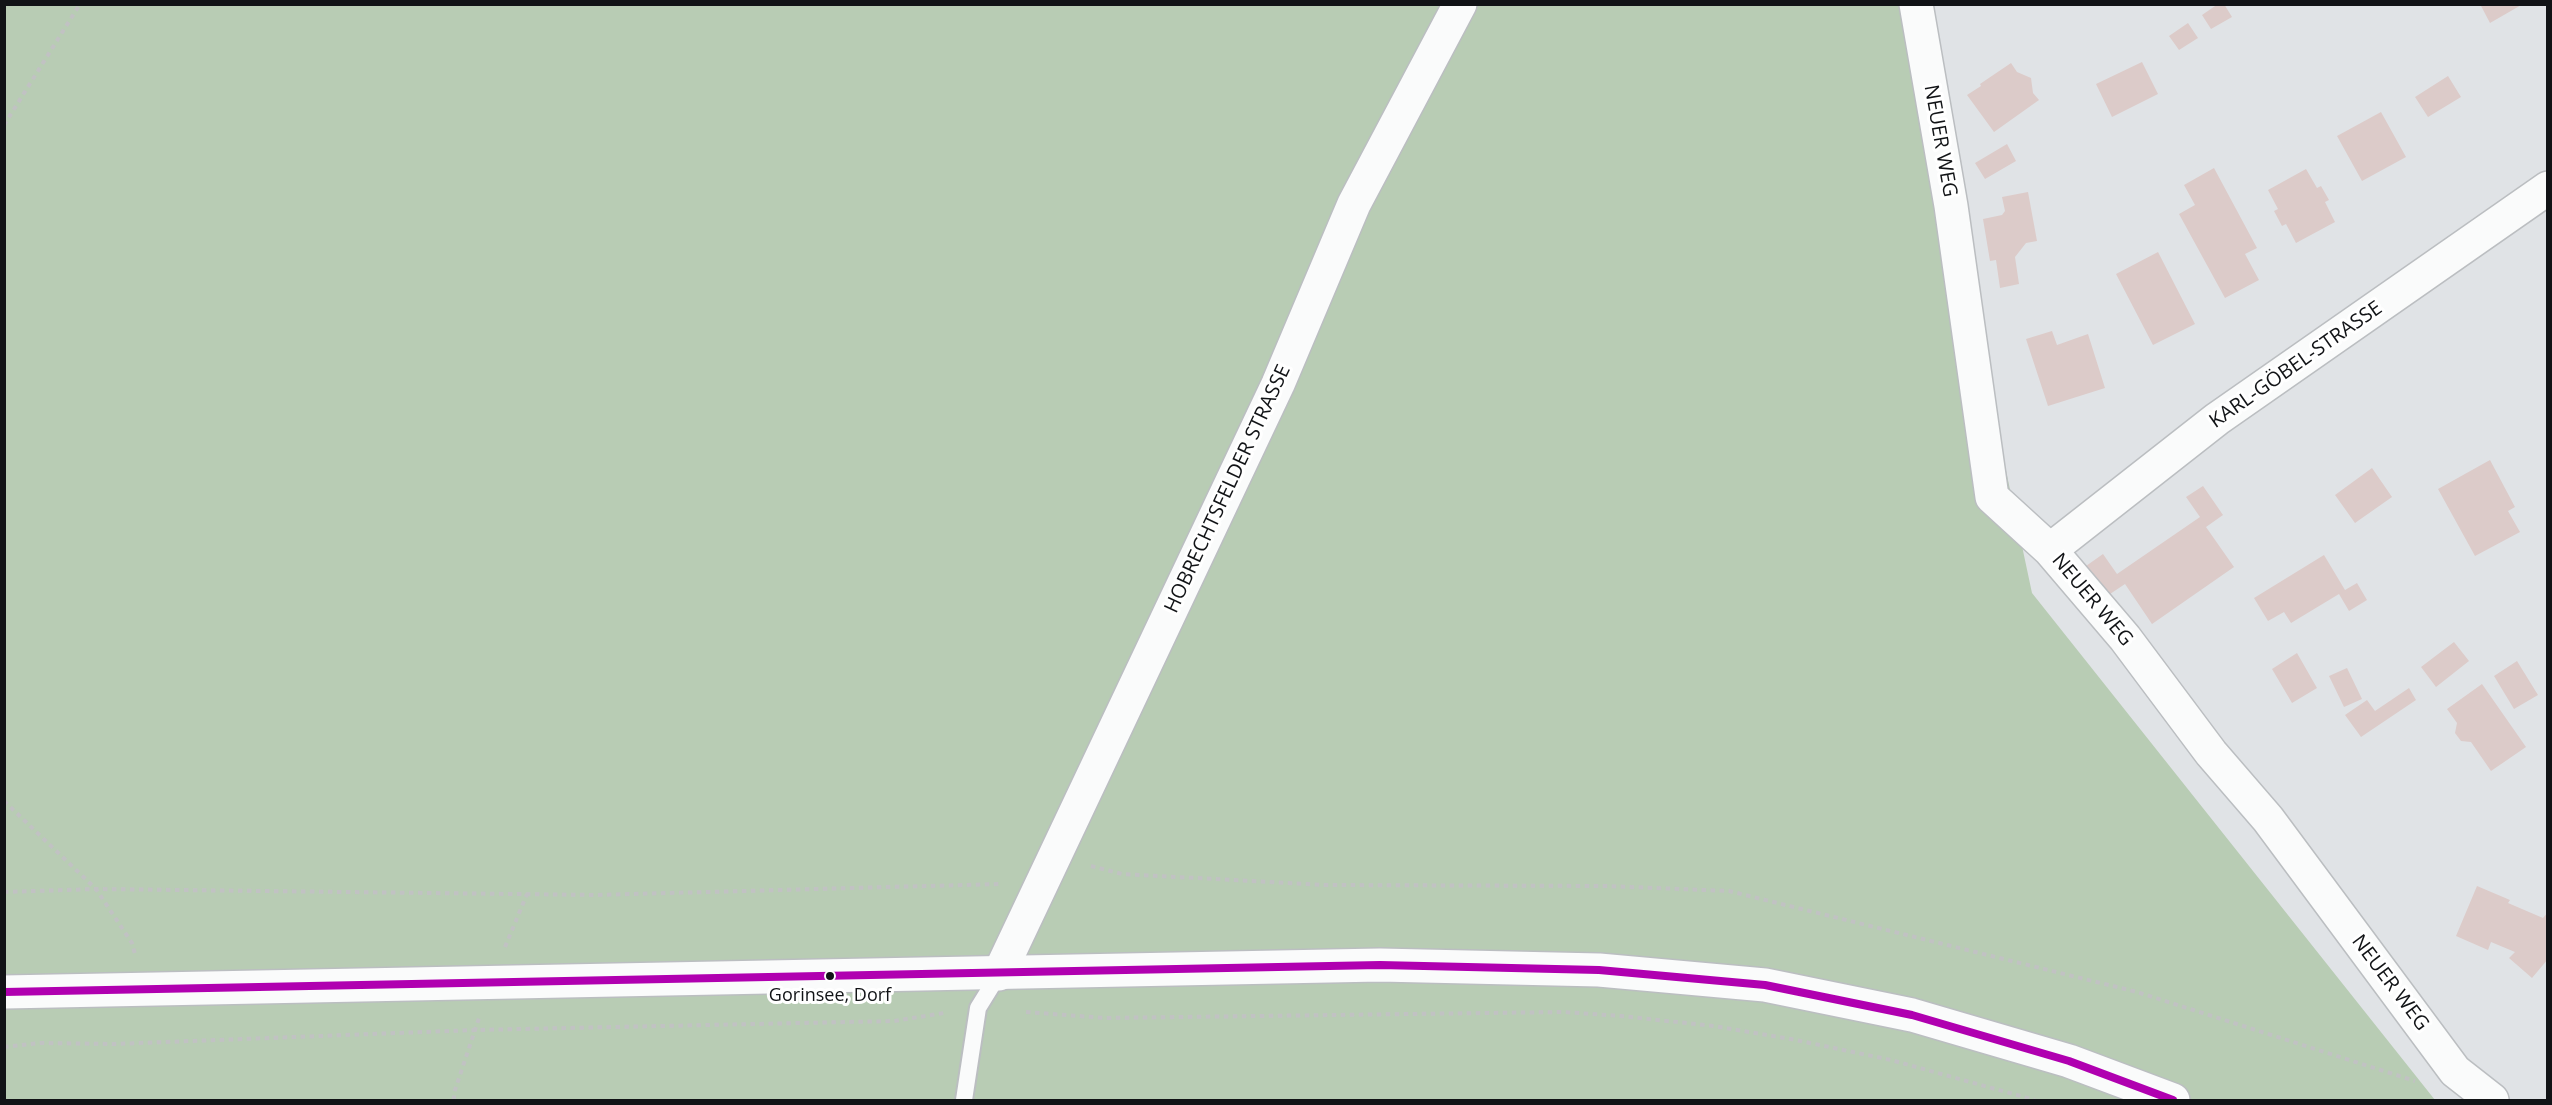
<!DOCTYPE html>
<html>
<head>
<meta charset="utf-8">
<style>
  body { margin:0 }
  #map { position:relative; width:2552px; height:1105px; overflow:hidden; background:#e0e3e6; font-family:"Open Sans",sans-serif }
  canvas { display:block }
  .frame { position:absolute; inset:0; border:6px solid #111316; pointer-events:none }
</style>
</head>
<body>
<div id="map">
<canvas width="2552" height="1105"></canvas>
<div class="frame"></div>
</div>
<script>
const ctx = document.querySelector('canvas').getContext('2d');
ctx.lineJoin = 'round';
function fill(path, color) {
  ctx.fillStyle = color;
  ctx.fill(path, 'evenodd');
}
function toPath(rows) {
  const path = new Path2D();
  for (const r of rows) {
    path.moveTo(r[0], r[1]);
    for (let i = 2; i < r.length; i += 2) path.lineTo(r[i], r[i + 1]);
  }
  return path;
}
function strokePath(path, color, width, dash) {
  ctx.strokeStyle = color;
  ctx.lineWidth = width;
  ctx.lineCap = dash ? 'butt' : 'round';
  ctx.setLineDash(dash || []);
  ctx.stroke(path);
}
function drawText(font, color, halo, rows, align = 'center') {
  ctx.font = font + ' "Open Sans",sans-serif';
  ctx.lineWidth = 6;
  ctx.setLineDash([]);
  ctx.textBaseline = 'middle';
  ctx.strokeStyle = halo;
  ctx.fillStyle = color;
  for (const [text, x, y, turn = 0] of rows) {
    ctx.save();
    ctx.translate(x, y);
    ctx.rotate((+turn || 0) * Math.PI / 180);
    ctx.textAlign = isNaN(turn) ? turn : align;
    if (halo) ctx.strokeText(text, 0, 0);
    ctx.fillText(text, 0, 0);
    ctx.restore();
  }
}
fill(toPath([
  [5,4,1907,5,2032,593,2435,1100,5,1100]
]), '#b8ccb4');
fill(toPath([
  [2218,4,2224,4,2232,17,2211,29,2202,15],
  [2480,4,2523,4,2490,23],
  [2188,23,2198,38,2179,50,2169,36],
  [2142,62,2158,94,2112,117,2096,84],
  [2011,63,2017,72,2031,78,2033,93,2039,100,1994,132,1967,95,1981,86,1980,84],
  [2448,76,2461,97,2428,117,2415,97],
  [2381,112,2406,157,2362,181,2337,136],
  [2007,144,2016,161,1985,179,1975,163],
  [2214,168,2257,248,2245,254,2259,280,2225,298,2179,214,2195,205,2184,185],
  [2306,169,2317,188,2321,186,2329,200,2325,202,2335,222,2296,243,2286,224,2282,226,2274,211,2278,209,2268,190],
  [2028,192,2037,241,2026,243,2015,257,2019,284,2000,288,1996,260,1990,261,1983,219,2002,215,2005,211,2002,197],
  [2158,252,2195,324,2153,345,2116,274],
  [2052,331,2057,345,2088,334,2105,388,2048,406,2026,339],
  [2490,460,2515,507,2508,511,2520,532,2475,556,2438,489],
  [2372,468,2392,497,2355,523,2335,495],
  [2203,486,2223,515,2206,527,2234,567,2152,624,2125,584,2107,596,2086,566,2103,554,2117,574,2200,517,2186,497],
  [2324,555,2345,590,2357,583,2367,600,2349,611,2339,594,2291,623,2284,612,2268,621,2254,598],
  [2454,642,2469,661,2436,687,2421,667],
  [2297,653,2317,688,2292,703,2272,669],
  [2517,661,2538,695,2514,709,2494,676],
  [2347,668,2362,699,2344,707,2329,676],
  [2482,684,2526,747,2491,771,2471,742,2461,741,2455,733,2457,723,2447,709],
  [2409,688,2416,700,2361,737,2345,715,2367,700,2375,711],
  [2477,886,2510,900,2508,903,2543,918,2548,912,2548,959,2532,978,2509,958,2515,952,2491,942,2488,950,2456,936]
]), '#dccbc9');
const service = toPath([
  [964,1100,978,1008,999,974]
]);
const minor = toPath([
  [1916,4,1951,206,1992,497,2050,550,2125,638,2211,753,2268,819,2455,1071,2492,1100],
  [2050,550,2217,419,2548,188],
  [999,974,1278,384,1354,204,1460,4]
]);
const secondary = toPath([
  [4,992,1380,965,1599,970,1765,985,1912,1015,2069,1061,2173,1100]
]);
strokePath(service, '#bbbec1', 20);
strokePath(minor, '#bbbec1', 36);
strokePath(secondary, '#bbbec1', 36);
strokePath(toPath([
  [4,125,80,4],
  [4,801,96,889,132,943,135,954],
  [1091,866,1122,874,1325,885,1606,886,1729,891,2137,992,2415,1081],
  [4,892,96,889,596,895,1000,884],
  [505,947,527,894],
  [1026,1012,1105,1018,1564,1012,1621,1016,1714,1026,1791,1039,1891,1060,2035,1100],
  [4,1047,40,1043,114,1044,475,1030,894,1021,944,1013],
  [454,1100,454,1093,479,1018]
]), '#c1c2c3', 4, [4.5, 4.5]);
strokePath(service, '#fafbfb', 16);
strokePath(minor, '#fafbfb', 33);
strokePath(secondary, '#fafbfb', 33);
strokePath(toPath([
  [4,992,1380,965,1599,970,1765,985,1912,1015,2069,1061,2173,1100]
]), '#b000b0', 8);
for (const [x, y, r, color] of [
  [830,976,5,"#111316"]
]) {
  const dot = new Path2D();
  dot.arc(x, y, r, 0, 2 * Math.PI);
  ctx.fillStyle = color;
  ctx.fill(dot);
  strokePath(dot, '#fff', 2);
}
drawText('18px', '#111316', '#fff', [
  ["Gorinsee, Dorf",830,996]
]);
drawText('20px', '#111316', '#fff', [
  ["NEUER WEG",1940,141,80],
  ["KARL-GÖBEL-STRASSE",2296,365,-35],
  ["HOBRECHTSFELDER STRASSE",1228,489,-65],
  ["NEUER WEG",2092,600,50],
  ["NEUER WEG",2390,983,53]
]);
</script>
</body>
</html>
